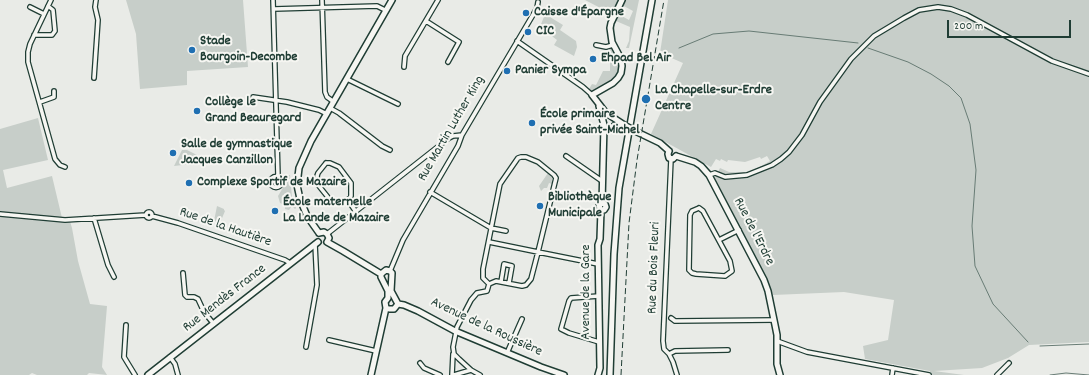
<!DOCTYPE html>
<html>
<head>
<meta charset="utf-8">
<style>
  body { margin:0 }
  #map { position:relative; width:1089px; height:375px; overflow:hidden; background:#e9ebe7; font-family:Dekko,sans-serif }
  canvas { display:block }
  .scale { position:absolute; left:947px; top:20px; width:124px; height:18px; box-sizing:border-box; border:2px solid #1f3d34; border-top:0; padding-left:5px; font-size:12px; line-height:14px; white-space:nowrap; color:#1f3d34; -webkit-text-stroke:3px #f6f6f2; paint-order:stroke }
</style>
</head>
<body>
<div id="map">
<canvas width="1089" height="375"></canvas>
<div class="scale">200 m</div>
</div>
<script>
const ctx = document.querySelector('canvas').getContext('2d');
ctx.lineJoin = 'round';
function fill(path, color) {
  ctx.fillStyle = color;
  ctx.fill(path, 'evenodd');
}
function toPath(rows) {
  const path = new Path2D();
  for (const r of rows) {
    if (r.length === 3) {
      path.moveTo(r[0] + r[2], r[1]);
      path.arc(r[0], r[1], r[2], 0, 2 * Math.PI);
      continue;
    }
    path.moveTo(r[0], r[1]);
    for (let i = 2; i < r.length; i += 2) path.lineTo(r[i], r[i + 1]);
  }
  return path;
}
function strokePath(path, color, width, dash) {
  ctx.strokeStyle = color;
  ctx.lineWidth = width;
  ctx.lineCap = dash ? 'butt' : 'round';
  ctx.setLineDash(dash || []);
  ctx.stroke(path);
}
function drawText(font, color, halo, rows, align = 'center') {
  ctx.font = font + ' Dekko,sans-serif';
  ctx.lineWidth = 4;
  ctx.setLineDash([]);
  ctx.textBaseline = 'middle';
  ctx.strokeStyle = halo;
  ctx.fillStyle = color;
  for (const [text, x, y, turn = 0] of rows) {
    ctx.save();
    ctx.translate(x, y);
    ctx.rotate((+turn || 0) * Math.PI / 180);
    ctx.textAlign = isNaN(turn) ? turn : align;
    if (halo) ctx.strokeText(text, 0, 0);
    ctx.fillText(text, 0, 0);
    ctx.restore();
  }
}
fill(toPath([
  [126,0,243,0,248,67,187,71,187,85,140,89,136,34],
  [585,0,620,0,612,14],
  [626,0,639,0,629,48,626,48,629,41,630,27,616,21,614,27,615,28,613,33,613,28,618,14,629,20,633,11,622,5],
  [668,0,1089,0,1089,342,1029,345,1008,358,982,368,934,371,964,375,929,375,930,371,865,359,863,346,888,340,894,300,844,292,773,295,767,280,715,178,720,168,729,172,748,172,756,169,770,161,767,156,761,159,760,157,745,162,728,160,727,162,721,159,720,161,716,159,711,167,651,134,683,63,660,53],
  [545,14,563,25,560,30,576,41,577,47,574,56,554,45,557,40,540,27],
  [610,48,612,48,618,60,619,70,614,78,609,83,592,91,589,89,592,84,596,85,603,71,610,71],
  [38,118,48,160,3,170,7,188,52,176,62,218,69,218,72,228,78,261,90,304,107,306,102,367,107,375,89,373,87,375,37,375,32,373,29,375,0,375,0,129],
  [182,150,187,150,203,158,200,163,174,166],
  [548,173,552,178,552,184,549,183,547,188,544,188,541,191,539,186],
  [287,175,290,175,292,197,296,208,295,209,292,206,289,210,285,209,285,205,280,203,278,196,287,181],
  [217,206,224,209,224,210,225,211,220,223,214,221]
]), '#c7cec9');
strokePath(toPath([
  [679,48,713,34,749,31,858,43],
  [868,48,908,62,931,74,949,86,961,98,970,124,976,170,972,226,975,266,993,304,1028,342],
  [1040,346,1089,344],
  [1050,375,1066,373,1089,375]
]), '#687c75', 1);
const street = toPath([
  [51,0,30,44,28,52,28,62,55,159,60,165,65,167],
  [273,0,278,176],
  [322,0,325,92,327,97,334,102],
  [30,7,44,14],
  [274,9,377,6,385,10],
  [426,21,459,42,448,62],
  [34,35,52,35,55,31,53,10,48,6],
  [517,41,583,87,592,95],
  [596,45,606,47,613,45],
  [404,67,405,56,438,0],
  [94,78,98,20,95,7,96,0],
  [347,79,398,104],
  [253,97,287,102,319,110,327,114],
  [40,102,54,97,54,91],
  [330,108,339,113,382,146,390,150],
  [566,156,602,181],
  [671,159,663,341,664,349,669,354,673,362,677,375],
  [326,163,330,163,339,167,351,183,351,196,348,200,336,203,331,201,319,186,317,176,318,173,326,163],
  [709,175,715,173,725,177,747,175,772,165,781,159,789,152,802,135,820,102,851,59,874,36,904,18,919,10,938,7,951,9,967,15,1052,61,1089,74],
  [276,182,5.5],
  [430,192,491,228,506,231],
  [348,200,356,212],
  [699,208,703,211,730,261,732,271,725,276,696,274,692,273,689,270,690,215,692,211,699,208],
  [149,215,3],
  [0,214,65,220,146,215],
  [152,216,178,223,285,260,290,263],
  [94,218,108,265,114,277],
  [327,234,449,138,453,136,462,135],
  [719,240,739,230],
  [390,271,403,240,458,146,462,135,537,8,538,2],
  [183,273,185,295,187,297,194,297,198,299,204,312,213,323],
  [501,282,504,264,512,266,509,283],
  [489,284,483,278,483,269,500,184,518,158,521,157,526,157,538,162,554,175,556,178,538,252,598,264],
  [489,284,496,281,522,286,526,285,531,279,538,252,489,242],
  [599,296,571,298,569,301,561,329,569,333,599,342],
  [671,318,675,321,774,320],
  [126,325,124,357,135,375],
  [329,340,376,351],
  [777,341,807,352,929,375],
  [306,347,317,285,315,244],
  [507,353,522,319],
  [669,354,675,351,728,350],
  [170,357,175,364,178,375],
  [420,363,424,368,440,375],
  [452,375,453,354],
  [454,375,471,370],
  [480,375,471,370,459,359,454,354,453,347,457,327,471,300,477,293,487,291,489,284],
  [892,375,893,368],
  [997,375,1009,363]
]);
const secondary = toPath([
  [622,0,611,23,610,28,612,42,621,59,622,66,621,73,618,78,613,83,592,95,606,113,626,126],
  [607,129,611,129,614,126,622,125],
  [635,131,660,143,669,151],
  [669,151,668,154,669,158,673,159,676,156],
  [676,156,695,162,701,166,709,175,764,280,768,291,775,325,777,335,777,364,780,375],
  [601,210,604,210,606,207,605,204,602,203],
  [319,233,307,216,300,199,297,185,299,168,311,141,392,0],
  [319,233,324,232,327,234,329,238,327,242],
  [327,242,343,251,381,274],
  [381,274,386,270,390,271,392,273,391,291,398,304],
  [398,304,404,305,418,311,455,331,541,367,564,375],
  [386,308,389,309,394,309,398,304],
  [148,375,318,242],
  [371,375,386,308,385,302,388,298,388,291,381,277,381,274],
  [598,375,600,368,598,245,600,239,601,210,599,206,602,203,604,125,599,106],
  [610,375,614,254,619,188,652,0]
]);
strokePath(street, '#1f3d34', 6);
strokePath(secondary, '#1f3d34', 8);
strokePath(street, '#f6f6f2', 3.5);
strokePath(secondary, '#f6f6f2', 5);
strokePath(toPath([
  [621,375,629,223,637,160,664,0]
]), '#1f3d34', 1, [6, 3]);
const secondaryBridge = toPath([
  [626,126,635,131]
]);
strokePath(secondaryBridge, '#1f3d34', 8, []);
strokePath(secondaryBridge, '#f6f6f2', 5);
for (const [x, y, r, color] of [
  [526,13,4,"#1f6fb2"],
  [528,32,4,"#1f6fb2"],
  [192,50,4,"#1f6fb2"],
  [593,59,4,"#1f6fb2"],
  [507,71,4,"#1f6fb2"],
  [646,99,5,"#1f6fb2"],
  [197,111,4,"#1f6fb2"],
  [532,123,4,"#1f6fb2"],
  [173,153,4,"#1f6fb2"],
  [189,183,4,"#1f6fb2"],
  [540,206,4,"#1f6fb2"],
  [275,211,4,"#1f6fb2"]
]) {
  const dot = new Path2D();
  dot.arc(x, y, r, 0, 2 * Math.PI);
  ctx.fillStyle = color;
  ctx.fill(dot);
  strokePath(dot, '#f6f6f2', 1.5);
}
drawText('bold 14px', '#1f3d34', '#f6f6f2', [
  ["Caisse d'Épargne",534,13],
  ["CIC",536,32],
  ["Stade",200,42],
  ["Bourgoin-Decombe",200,58],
  ["Ehpad Bel Air",601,59],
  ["Panier Sympa",515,71],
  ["La Chapelle-sur-Erdre",655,91],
  ["Centre",655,107],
  ["Collège le",205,103],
  ["Grand Beauregard",205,119],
  ["École primaire",540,115],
  ["privée Saint-Michel",540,131],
  ["Salle de gymnastique",181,145],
  ["Jacques Canzillon",181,161],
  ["Complexe Sportif de Mazaire",197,183],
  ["Bibliothèque",548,198],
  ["Municipale",548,214],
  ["École maternelle",283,203],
  ["La Lande de Mazaire",283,219]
], 'left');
drawText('14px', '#1f3d34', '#f6f6f2', [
  ["Rue Martin Luther King",452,129,-60],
  ["Rue de la Hautière",225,228,19],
  ["Rue de l'Erdre",753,232,63],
  ["Rue du Bois Fleuri",655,268,-88],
  ["Avenue de la Gare",587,292,-90],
  ["Rue Mendès France",225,299,-38],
  ["Avenue de la Roussière",486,328,25]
]);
</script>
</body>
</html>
